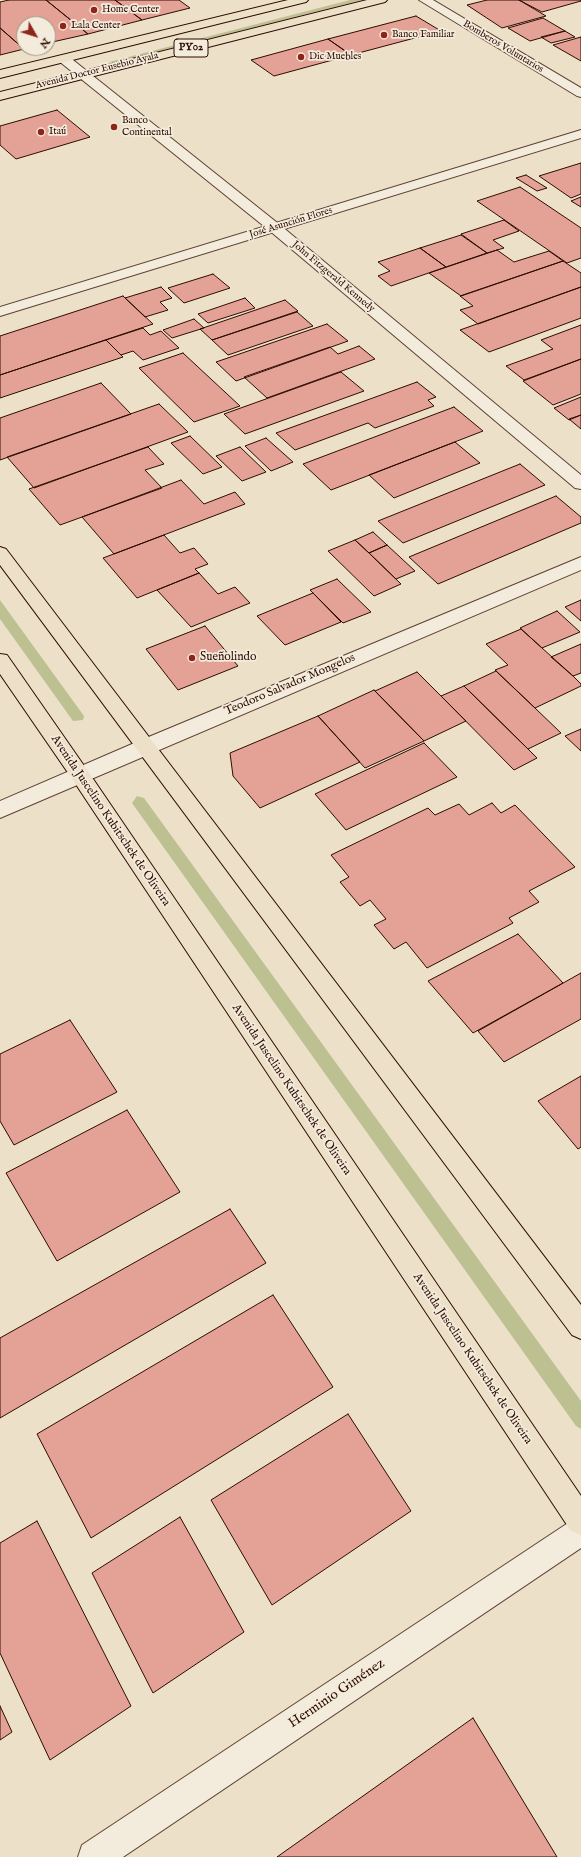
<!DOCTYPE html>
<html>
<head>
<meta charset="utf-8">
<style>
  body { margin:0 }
  #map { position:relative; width:581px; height:1857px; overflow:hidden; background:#ede0c8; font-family:"IM FELL English",serif }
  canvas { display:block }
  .north { position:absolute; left:16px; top:16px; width:40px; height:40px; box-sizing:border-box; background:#f3ebdb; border:1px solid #a49284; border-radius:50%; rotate:129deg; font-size:11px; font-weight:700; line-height:16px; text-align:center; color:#2d0c02 }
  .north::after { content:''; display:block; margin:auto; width:14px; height:18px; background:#8f2418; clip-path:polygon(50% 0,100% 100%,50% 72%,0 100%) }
</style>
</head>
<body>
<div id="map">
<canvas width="581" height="1857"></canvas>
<div class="north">N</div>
</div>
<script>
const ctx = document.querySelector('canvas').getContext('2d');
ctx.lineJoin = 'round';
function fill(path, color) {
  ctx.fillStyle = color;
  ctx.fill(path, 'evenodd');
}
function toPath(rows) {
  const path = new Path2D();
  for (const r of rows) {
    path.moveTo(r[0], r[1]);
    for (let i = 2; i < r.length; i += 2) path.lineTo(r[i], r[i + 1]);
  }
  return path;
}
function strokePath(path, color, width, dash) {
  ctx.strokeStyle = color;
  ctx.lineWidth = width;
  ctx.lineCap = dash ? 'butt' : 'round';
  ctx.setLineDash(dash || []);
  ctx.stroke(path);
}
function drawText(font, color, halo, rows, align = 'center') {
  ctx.font = font + ' "IM FELL English",serif';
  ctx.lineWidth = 3.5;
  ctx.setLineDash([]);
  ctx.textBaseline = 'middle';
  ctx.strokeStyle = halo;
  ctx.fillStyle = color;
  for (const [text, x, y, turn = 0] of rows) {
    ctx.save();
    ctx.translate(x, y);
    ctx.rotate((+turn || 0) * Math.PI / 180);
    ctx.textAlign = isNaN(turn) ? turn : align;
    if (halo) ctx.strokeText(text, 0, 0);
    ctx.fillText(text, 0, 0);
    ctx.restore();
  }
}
fill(toPath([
  [350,0,362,0,113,63,109,62],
  [0,600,84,716,83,720,73,721,0,619],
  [137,796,144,798,581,1401,581,1429,576,1426,132,803]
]), '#bdc192');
const building = toPath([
  [9,0,46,0,88,34,48,43,48,24,24,24,24,48,29,48,24,49,0,28,0,2,9,0],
  [46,0,115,0,142,20,88,34,46,0],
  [115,0,179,0,190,8,142,20,115,0],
  [487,0,519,0,546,16,502,28,467,5,487,0],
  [519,0,580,0,581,1,542,12,519,0],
  [416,16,441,31,351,55,328,39,416,16],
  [543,18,565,31,530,41,508,28,543,18],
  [0,28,24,49,0,55,0,28],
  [565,31,575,37,551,43,541,37,565,31],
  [581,37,581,61,553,45,581,37],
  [328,39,351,55,274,76,251,60,328,39],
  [57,110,90,137,16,159,0,145,0,126,57,110],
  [581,163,581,194,571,198,539,176,581,163],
  [526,175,547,188,537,191,516,178,526,175],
  [520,187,581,228,581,258,567,263,477,201,520,187],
  [581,197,581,207,571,201,581,197],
  [504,220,519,231,493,240,504,248,487,253,461,234,504,220],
  [461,235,487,253,446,267,420,248,461,235],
  [420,248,446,267,391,286,378,276,390,271,378,262,420,248],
  [497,250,514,262,549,251,563,261,461,296,429,273,497,250],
  [563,261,581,273,581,287,478,324,460,310,473,306,460,296,563,261],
  [213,274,230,288,184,303,168,288,213,274],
  [161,287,172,298,160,302,168,310,145,317,125,298,161,287],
  [581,287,581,318,489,352,460,330,581,287],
  [123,296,153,324,0,375,0,336,123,296],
  [245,298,255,308,208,323,198,314,245,298],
  [285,300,298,311,212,340,200,329,285,300],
  [297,312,313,326,228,355,212,340,297,312],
  [194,319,204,328,172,338,163,330,194,319],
  [327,324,348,341,236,381,216,362,327,324],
  [581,325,581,359,524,380,506,366,553,349,541,340,581,325],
  [143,328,150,335,161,331,179,348,143,360,133,351,121,355,106,340,143,328],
  [106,340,123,357,0,398,0,375,106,340],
  [359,346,375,359,267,398,244,377,330,347,338,354,359,346],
  [183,353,240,406,194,422,139,368,183,353],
  [581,359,581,394,553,405,523,381,581,359],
  [341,372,364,391,245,434,224,414,341,372],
  [417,382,436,397,428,400,434,406,375,428,368,423,295,450,276,433,417,382],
  [101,383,131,414,0,460,0,418,101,383],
  [581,397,581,415,569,420,554,408,581,397],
  [159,404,188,432,34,488,7,457,159,404],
  [454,407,483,431,331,490,303,464,454,407],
  [581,415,581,429,569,419,581,415],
  [190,436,222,467,203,474,171,443,190,436],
  [266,438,293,462,271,471,245,446,266,438],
  [455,442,480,463,394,498,369,475,455,442],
  [148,447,164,464,145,470,162,488,60,525,29,489,148,447],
  [240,447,266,472,242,481,216,456,240,447],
  [520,464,545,485,403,543,378,521,520,464],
  [181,480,204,504,235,492,245,504,114,554,82,517,181,480],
  [556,496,581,517,581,523,438,584,409,557,556,496],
  [373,532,387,545,369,553,355,540,373,532],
  [164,535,180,553,194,548,208,564,195,569,199,573,137,598,103,558,164,535],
  [355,540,369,553,401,584,374,596,328,551,355,540],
  [387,545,415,571,396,579,369,553,387,545],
  [199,573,218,594,235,587,250,603,191,627,157,590,199,573],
  [337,579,371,612,343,623,310,590,337,579],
  [313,593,341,622,285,645,257,616,313,593],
  [581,600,581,621,565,607,581,600],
  [557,611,580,632,542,648,520,628,557,611],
  [205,626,238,666,178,690,146,649,205,626],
  [521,629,573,676,581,684,581,686,535,708,495,670,508,665,486,644,521,629],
  [581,644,581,673,573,676,551,657,581,644],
  [496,671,535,708,561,733,528,749,464,686,496,671],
  [417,672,466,721,424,741,375,691,417,672],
  [464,686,528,749,537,758,514,770,441,696,464,686],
  [374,690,424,741,365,768,318,716,374,690],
  [318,716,360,762,260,808,233,776,230,753,318,716],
  [581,729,581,751,565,736,581,729],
  [424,743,457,777,346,830,315,794,424,743],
  [492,803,501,813,515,805,575,867,529,891,539,902,509,918,513,923,427,968,406,942,394,949,374,925,386,919,370,900,360,906,340,882,349,877,331,855,428,808,435,815,459,804,469,815,492,803],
  [518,934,563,983,473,1033,428,981,518,934],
  [581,973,581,1019,504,1062,478,1031,581,973],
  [70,1020,117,1092,14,1145,0,1121,0,1054,70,1020],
  [581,1076,581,1147,578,1149,538,1101,581,1076],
  [127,1110,180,1192,57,1261,6,1173,127,1110],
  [230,1209,266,1263,0,1418,0,1338,230,1209],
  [273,1295,333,1387,91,1538,37,1434,273,1295],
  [348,1414,411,1511,272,1605,211,1500,348,1414],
  [180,1517,244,1632,153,1693,92,1573,180,1517],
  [37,1521,131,1706,50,1760,0,1653,0,1543,37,1521],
  [0,1706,12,1732,0,1740,0,1706],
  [473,1718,557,1857,277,1857,473,1718]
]);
fill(building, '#e4a196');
strokePath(building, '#2d0c02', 1);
const minor = toPath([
  [419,0,433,0,581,88,581,97,577,96,419,0],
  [64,55,68,56,280,225,581,475,581,489,575,488,270,231,60,62,58,59,64,55],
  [581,1517,581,1548,123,1857,78,1857,82,1845,571,1521,581,1517]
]);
const tertiary = toPath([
  [581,130,581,138,0,316,0,307,581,130],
  [581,557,581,570,0,818,0,801,139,741,581,557]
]);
const primary = toPath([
  [0,547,6,549,581,1305,581,1339,572,1335,0,565,0,547],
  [0,654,7,655,87,770,581,1496,581,1535,571,1531,73,780,0,674,0,654]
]);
const trunk = toPath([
  [288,0,308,0,306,2,0,78,0,70,288,0],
  [367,0,387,0,385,2,0,100,0,92,367,0]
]);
strokePath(minor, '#5d4134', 2);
strokePath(tertiary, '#5d4134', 2);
strokePath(primary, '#2d0c02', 2);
strokePath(trunk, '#2d0c02', 2);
fill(minor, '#f3ebdb');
fill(tertiary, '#f3ebdb');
fill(primary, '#ede0c8');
fill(trunk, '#ede0c8');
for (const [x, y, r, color] of [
  [94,10,4,"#8f2418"],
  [63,26,4,"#8f2418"],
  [384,35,4,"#8f2418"],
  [301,57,4,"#8f2418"],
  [114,127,4,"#8f2418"],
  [41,132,4,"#8f2418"],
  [192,658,4,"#8f2418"]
]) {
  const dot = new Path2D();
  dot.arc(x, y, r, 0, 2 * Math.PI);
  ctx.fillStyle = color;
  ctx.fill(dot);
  strokePath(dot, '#f3ebdb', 1.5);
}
drawText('10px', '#2d0c02', '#f3ebdb', [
  ["Home Center",102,10],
  ["Lala Center",71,26],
  ["Banco Familiar",392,35],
  ["Dic Muebles",309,57],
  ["Banco",122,121],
  ["Continental",122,133],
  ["Itaú",49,132]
], 'left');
drawText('10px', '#2d0c02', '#f3ebdb', [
  ["Bomberos Voluntarios",503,47,31],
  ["Avenida Doctor Eusebio Ayala",97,71,-14],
  ["José Asunción Flores",291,223,-17],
  ["John Fitzgerald Kennedy",333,277,40]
]);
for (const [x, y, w] of [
  [191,48,34]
]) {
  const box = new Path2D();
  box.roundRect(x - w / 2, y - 9, w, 18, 3);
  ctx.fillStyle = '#f3ebdb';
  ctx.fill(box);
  strokePath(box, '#2d0c02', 1);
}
drawText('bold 11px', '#2d0c02', null, [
  ["PY02",191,48]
]);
drawText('12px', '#2d0c02', '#f3ebdb', [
  ["Sueñolindo",200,658]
], 'left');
drawText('12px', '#2d0c02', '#f3ebdb', [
  ["Teodoro Salvador Mongelos",290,685,-23],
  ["Avenida Juscelino Kubitschek de Oliveira",110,821,56],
  ["Avenida Juscelino Kubitschek de Oliveira",291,1090,56],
  ["Avenida Juscelino Kubitschek de Oliveira",472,1359,56]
]);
drawText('14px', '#2d0c02', '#f3ebdb', [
  ["Herminio Giménez",337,1694,-34]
]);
</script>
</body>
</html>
